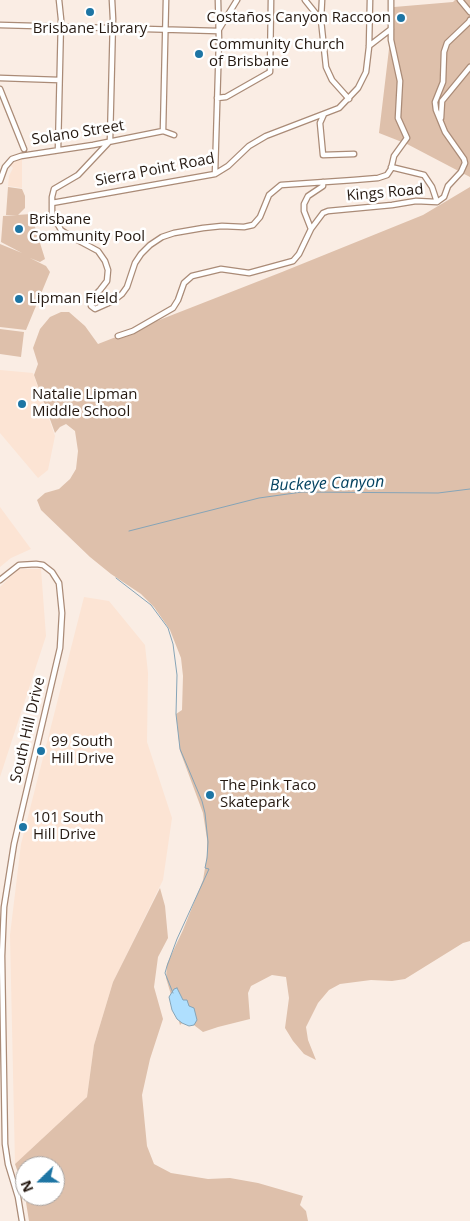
<!DOCTYPE html>
<html>
<head>
<meta charset="utf-8">
<style>
  body { margin:0 }
  #map { position:relative; width:470px; height:1221px; overflow:hidden; background:#faede4; font-family:"Open Sans",sans-serif }
  canvas { display:block }
  .north { position:absolute; left:15px; top:1156px; width:50px; height:50px; box-sizing:border-box; background:#fff; border:1px solid #a8a3a0; border-radius:50%; rotate:248deg; font-size:14px; font-weight:700; line-height:20px; text-align:center; color:#251911 }
  .north::after { content:''; display:block; margin:auto; width:18px; height:22px; background:#1d75a4; clip-path:polygon(50% 0,100% 100%,50% 72%,0 100%) }
</style>
</head>
<body>
<div id="map">
<canvas width="470" height="1221"></canvas>
<div class="north">N</div>
</div>
<script>
const ctx = document.querySelector('canvas').getContext('2d');
ctx.lineJoin = 'round';
function fill(path, color) {
  ctx.fillStyle = color;
  ctx.fill(path, 'evenodd');
}
function toPath(rows) {
  const path = new Path2D();
  for (const r of rows) {
    path.moveTo(r[0], r[1]);
    for (let i = 2; i < r.length; i += 2) path.lineTo(r[i], r[i + 1]);
  }
  return path;
}
function strokePath(path, color, width, dash) {
  ctx.strokeStyle = color;
  ctx.lineWidth = width;
  ctx.lineCap = dash ? 'butt' : 'round';
  ctx.setLineDash(dash || []);
  ctx.stroke(path);
}
function drawText(font, color, halo, rows, align = 'center') {
  ctx.font = font + ' "Open Sans",sans-serif';
  ctx.lineWidth = 5;
  ctx.setLineDash([]);
  ctx.textBaseline = 'middle';
  ctx.strokeStyle = halo;
  ctx.fillStyle = color;
  for (const [text, x, y, turn = 0] of rows) {
    ctx.save();
    ctx.translate(x, y);
    ctx.rotate((+turn || 0) * Math.PI / 180);
    ctx.textAlign = isNaN(turn) ? turn : align;
    if (halo) ctx.strokeText(text, 0, 0);
    ctx.fillText(text, 0, 0);
    ctx.restore();
  }
}
fill(toPath([
  [22,158,22,188,8,186,9,176,13,168,10,165,18,159],
  [0,370,33,373,55,436,48,470,38,478,0,433],
  [0,507,31,549,11,558,0,567],
  [18,569,41,569,46,636,0,777,0,587],
  [84,597,109,601,145,645,148,673,147,742,172,818,163,880,113,982,94,1045,87,1097,15,1164,10,935,21,844]
]), '#fce4d4');
fill(toPath([
  [455,0,470,0,470,177,407,144,379,133,394,7,453,2],
  [8,187,22,189,25,196,25,208,18,215,6,215],
  [470,187,470,941,463,943,405,979,392,981,371,980,340,984,329,990,318,1003,306,1027,308,1040,316,1060,304,1054,293,1041,285,1028,289,998,286,977,272,975,251,986,248,993,250,1019,218,1027,203,1032,186,1019,180,1025,166,978,167,964,183,930,203,880,207,856,207,839,203,813,180,751,176,714,182,710,183,676,181,658,170,630,154,607,141,594,111,574,90,557,41,510,37,500,45,493,59,489,70,479,76,469,78,451,75,431,66,424,60,427,55,433,34,375,38,364,33,348,40,329,50,317,61,312,69,312,85,326,98,344,282,272,423,215],
  [31,214,45,259,40,262,30,258,46,266,50,272,26,330,0,327,0,244,22,253,1,242,3,216],
  [0,329,24,332,21,357,0,354],
  [160,888,165,906,168,938,158,957,154,987,163,1019,150,1059,142,1095,147,1146,154,1164,171,1173,208,1179,230,1178,258,1183,303,1196,300,1205,306,1211,308,1221,29,1221,25,1196,55,1196,55,1166,25,1166,25,1193,15,1164,87,1097,94,1045,113,982]
]), '#dec0ab');
const water = toPath([
  [177,988,183,1000,187,1000,189,1006,194,1008,197,1020,194,1025,189,1026,182,1023,177,1019,172,1010,169,997,174,989,177,988]
]);
fill(water, '#afdffe');
strokePath(water, '#86a4b7', 1);
strokePath(toPath([
  [129,531,259,498,302,492,438,493,470,489],
  [116,578,151,605,168,628,173,644,177,675,176,714,180,749,202,801,205,813,208,842,207,858,205,868,209,869,177,939,167,966,165,973,173,993]
]), '#86a4b7', 1);
const minor = toPath([
  [112,0,113,19,110,141,78,175,54,189,52,197,52,214,61,230,70,236,98,251,105,261,108,270,107,281,100,290,90,300,91,306,95,309,113,301,122,294,127,287,135,263,141,254,150,245,162,237,174,233,203,228,222,226,244,227,253,225,260,217,269,195,281,185,354,180,378,178,387,175,391,169,394,156,407,138,398,118,400,81,391,40,391,0],
  [305,0,321,20],
  [322,0,321,20,326,67,332,80,349,99],
  [460,0,470,12],
  [0,25,218,31,237,0],
  [369,46,391,29],
  [0,78,59,80],
  [0,89,24,149],
  [217,98,226,97,270,72,271,0],
  [324,114,320,123,323,155,354,154],
  [441,118,442,101,470,67],
  [163,131,166,0],
  [58,150,61,19,59,0],
  [391,167,424,175,432,187,437,202],
  [215,174,219,40,218,0],
  [0,181,5,167,12,159,21,156,93,145,163,131,174,135],
  [52,203,215,174,228,166,249,146,266,136,339,108,358,88,366,72,369,47,370,0],
  [311,229,323,213,328,211,392,205,416,201,437,202,444,197,448,186,461,172,465,163,464,159,445,132,436,110,435,102,443,82,444,52,447,43,469,22,470,20],
  [118,336,133,331,173,308,178,300,184,283,192,276,221,269,249,273,293,261,299,254,311,229,304,211,304,204,308,196,323,186,323,182],
  [0,580,19,565,36,564,43,565,52,572,59,583,62,613,60,648,14,844,4,907,2,956,5,1144,8,1164,18,1197,22,1221]
]);
strokePath(minor, '#aa8b77', 7);
strokePath(minor, '#fff', 4.5);
for (const [x, y, r, color] of [
  [90,12,5,"#1d75a4"],
  [401,18,5,"#1d75a4"],
  [199,54,5,"#1d75a4"],
  [19,229,5,"#1d75a4"],
  [19,299,5,"#1d75a4"],
  [22,404,5,"#1d75a4"],
  [41,751,5,"#1d75a4"],
  [210,795,5,"#1d75a4"],
  [23,827,5,"#1d75a4"]
]) {
  const dot = new Path2D();
  dot.arc(x, y, r, 0, 2 * Math.PI);
  ctx.fillStyle = color;
  ctx.fill(dot);
  strokePath(dot, '#fff', 2);
}
drawText('15px', '#251911', '#fff', [
  ["Costaños Canyon Raccoon",391,18,"right"],
  ["Brisbane Library",90,29,"center"],
  ["Community Church",209,45],
  ["of Brisbane",209,62],
  ["Brisbane",29,220],
  ["Community Pool",29,237],
  ["Lipman Field",29,299],
  ["Natalie Lipman",32,395],
  ["Middle School",32,412],
  ["99 South",51,742],
  ["Hill Drive",51,759],
  ["The Pink Taco",220,786],
  ["Skatepark",220,803],
  ["101 South",33,818],
  ["Hill Drive",33,835]
], 'left');
drawText('15px', '#251911', '#fff', [
  ["Solano Street",78,133,-9],
  ["Sierra Point Road",155,170,-11],
  ["Kings Road",385,193,-5],
  ["South Hill Drive",28,730,-77]
]);
drawText('italic 16px', '#064361', '#fff', [
  ["Buckeye Canyon",327,484,-2]
]);
</script>
</body>
</html>
